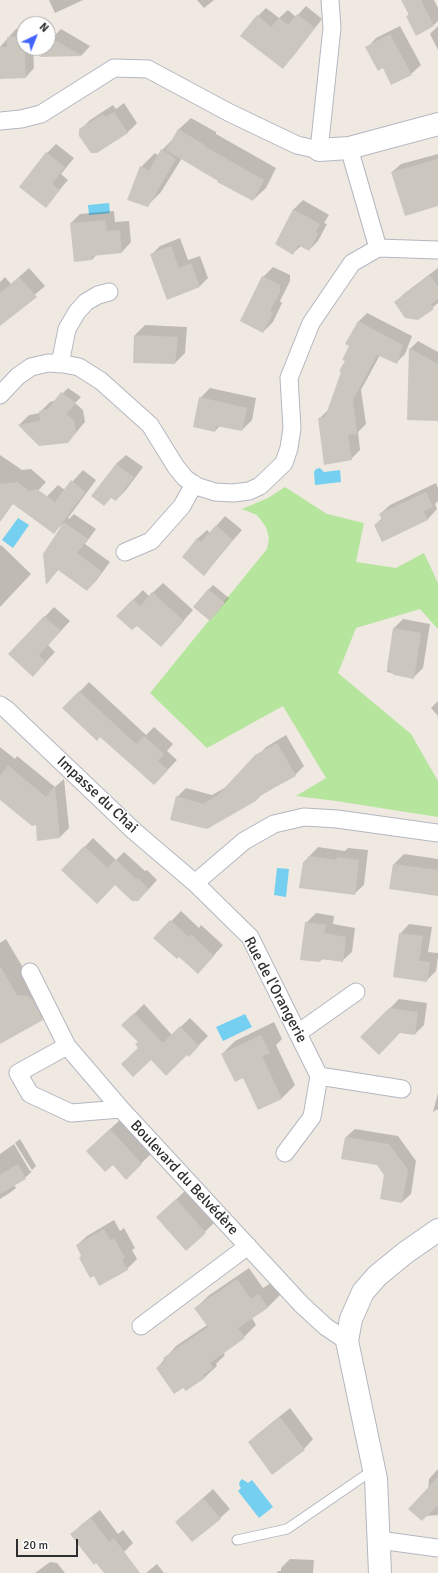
<!DOCTYPE html>
<html>
<head>
<meta charset="utf-8">
<style>
  body { margin:0 }
  #map { position:relative; width:438px; height:1573px; overflow:hidden; background:#efe9e1; font-family:Signika,sans-serif }
  canvas { display:block }
  .north { position:absolute; left:16px; top:16px; width:40px; height:40px; box-sizing:border-box; background:#fff; border:1px solid #ababab; border-radius:50%; rotate:43deg; font-size:11px; font-weight:700; line-height:16px; text-align:center; color:#2e2e2e }
  .north::after { content:''; display:block; margin:auto; width:14px; height:18px; background:#4264fb; clip-path:polygon(50% 0,100% 100%,50% 72%,0 100%) }
  .scale { position:absolute; left:16px; top:1539px; width:62px; height:18px; box-sizing:border-box; border:2px solid #2e2e2e; border-top:0; padding-left:5px; font-size:12px; line-height:14px; white-space:nowrap; color:#2e2e2e; -webkit-text-stroke:3px #fff; paint-order:stroke }
</style>
</head>
<body>
<div id="map">
<canvas width="438" height="1573"></canvas>
<div class="north">N</div>
<div class="scale">20 m</div>
</div>
<script>
const ctx = document.querySelector('canvas').getContext('2d');
ctx.lineJoin = 'round';
function fill(path, color) {
  ctx.fillStyle = color;
  ctx.fill(path, 'evenodd');
}
function toPath(rows) {
  const path = new Path2D();
  for (const r of rows) {
    path.moveTo(r[0], r[1]);
    for (let i = 2; i < r.length; i += 2) path.lineTo(r[i], r[i + 1]);
  }
  return path;
}
function strokePath(path, color, width, dash) {
  ctx.strokeStyle = color;
  ctx.lineWidth = width;
  ctx.lineCap = dash ? 'butt' : 'round';
  ctx.setLineDash(dash || []);
  ctx.stroke(path);
}
function drawText(font, color, halo, rows, align = 'center') {
  ctx.font = font + ' Signika,sans-serif';
  ctx.lineWidth = 3;
  ctx.setLineDash([]);
  ctx.textBaseline = 'middle';
  ctx.strokeStyle = halo;
  ctx.fillStyle = color;
  for (const [text, x, y, turn = 0] of rows) {
    ctx.save();
    ctx.translate(x, y);
    ctx.rotate((+turn || 0) * Math.PI / 180);
    ctx.textAlign = isNaN(turn) ? turn : align;
    if (halo) ctx.strokeText(text, 0, 0);
    ctx.fillText(text, 0, 0);
    ctx.restore();
  }
}
fill(toPath([
  [285,487,327,514,364,523,356,562,396,568,424,553,438,583,438,629,420,609,356,628,338,673,411,734,438,781,438,817,336,801,296,796,326,778,283,706,207,748,150,693,267,549,269,538,266,527,257,515,242,509,268,498]
]), '#b6e59e');
fill(toPath([
  [109,203,110,213,89,215,88,205],
  [320,468,324,472,340,470,341,482,315,485,314,472,316,469],
  [18,518,29,525,13,548,2,540],
  [277,868,289,869,286,897,274,895],
  [245,1014,252,1027,223,1041,216,1027],
  [242,1479,248,1483,252,1480,273,1507,259,1518,238,1491,241,1488,239,1485,240,1481]
]), '#75cff0');
fill(toPath([
  [49,0,83,0,55,13],
  [197,0,214,0,204,8],
  [402,0,434,0,438,8,438,21,434,25,416,35,407,17,409,14],
  [306,6,322,19,291,59,258,16,266,8,279,18,288,10,296,17],
  [400,26,421,65,411,74,383,67,367,48,376,38],
  [438,26,438,50,430,34],
  [24,28,24,48,33,48,34,68,26,77,0,78,0,47,16,29],
  [61,29,90,46,82,55,42,56,46,48,48,48,52,38],
  [124,103,137,123,127,133,80,130,90,120,113,105,116,109],
  [191,118,216,132,216,134,276,168,266,188,253,200,182,158,161,192,147,206,141,167,155,153,159,156,162,150,173,139,178,130],
  [56,144,74,158,61,174,68,180,46,206,47,153],
  [438,154,438,202,392,172,401,164],
  [303,200,329,215,324,223,327,224,318,241,309,250,301,246,292,254,293,210],
  [114,211,115,222,129,221,131,242,122,252,97,254,92,260,71,223,80,214],
  [180,238,188,260,200,256,208,278,200,286,151,255,160,246],
  [273,267,290,275,290,281,280,301,282,303,273,322,263,332,263,277],
  [29,268,45,286,3,322,0,319,0,282,5,277,11,284],
  [438,268,438,303,418,319,395,302,405,293],
  [367,313,412,336,405,354,396,363,380,355,361,390,366,424,358,432,360,450,351,459,319,419,328,410,346,361,358,322],
  [145,325,187,327,185,353,175,363,135,335],
  [418,341,438,352,438,419,410,349],
  [68,388,81,397,75,403,83,410,85,422,68,442,40,445,19,425,29,415,40,413,40,412,50,402,56,400],
  [210,388,256,398,252,420,242,430,221,425,215,431,200,398],
  [0,455,22,470,31,469,46,482,34,495,14,503,7,510,0,514],
  [126,455,143,467,126,490,116,500,111,497,93,496,116,464],
  [83,470,96,480,68,518,69,519,74,514,96,529,85,544,110,562,96,581,87,590,59,569,47,583,63,524,54,532,30,514,58,485,65,490],
  [436,483,438,488,438,501,435,504,437,509,428,519,382,541,375,525,382,518,380,514,390,505],
  [225,516,242,530,204,574,197,539,207,530,210,533],
  [1,545,31,574,0,607,0,546],
  [163,583,193,610,170,636,137,624,117,616,143,590,149,596],
  [213,585,229,598,215,615,208,590],
  [54,607,70,621,48,645,55,652,42,666,10,654],
  [403,619,430,624,423,668,413,678,387,672,394,628],
  [89,682,146,735,154,727,173,744,167,751,177,760,154,784,101,736,64,708],
  [438,701,438,716,431,708],
  [286,735,304,766,295,775,207,828,177,797,186,788,212,795,228,786,266,747],
  [0,747,15,759,17,756,55,787,64,779,69,828,60,837,37,824,0,794],
  [93,838,116,860,124,852,145,871,147,870,157,880,147,891,63,870],
  [318,847,345,851,348,848,368,850,364,885,354,894,301,887,304,862],
  [404,854,438,859,438,893,390,888,394,864],
  [181,911,199,928,201,925,223,945,207,963,179,956,155,938],
  [316,913,334,916,333,924,355,928,352,952,342,961,323,959,320,961,306,923],
  [409,924,432,927,428,952,438,953,438,957,436,971,426,981,400,934],
  [6,939,31,981,42,982,46,986,56,1005,42,1019,0,1033,0,943],
  [399,999,427,1003,424,1025,415,1034,400,1032,362,1037],
  [144,1004,172,1035,190,1018,208,1036,198,1046,187,1054,140,1047,139,1042,123,1025],
  [274,1022,282,1039,276,1045,295,1085,282,1098,259,1108,244,1077,222,1054,235,1041],
  [438,1093,438,1109,433,1112],
  [120,1120,151,1154,126,1178,97,1141],
  [355,1129,398,1136,416,1161,411,1194,402,1202,377,1164,343,1158,346,1137],
  [20,1139,36,1166,32,1170,15,1143],
  [14,1144,30,1171,32,1171,25,1178,14,1185,16,1188,11,1192,0,1199,0,1154],
  [186,1190,215,1222,186,1250,167,1208],
  [114,1220,120,1231,124,1228,135,1248,132,1250,137,1259,127,1269,82,1255,77,1245,87,1236],
  [249,1268,263,1288,271,1283,280,1295,268,1307,252,1318,256,1325,244,1337,223,1352,225,1355,216,1364,217,1366,205,1377,186,1390,157,1368,176,1346,207,1325,196,1308,208,1296],
  [290,1408,313,1439,304,1449,249,1442,259,1433],
  [438,1469,438,1515,426,1516,429,1479],
  [213,1489,230,1509,220,1518,176,1522],
  [100,1510,118,1534,123,1530,133,1543,124,1552,72,1534,81,1525],
  [290,1559,314,1560,313,1573,276,1573,278,1571,281,1571,281,1568],
  [50,1562,57,1563,65,1573,35,1573],
  [157,1564,164,1573,146,1573]
]), '#0003');
fill(toPath([
  [401,0,421,0,434,26,416,36,406,16,409,15],
  [297,14,315,28,283,69,240,36,257,15,271,27,279,18,288,25],
  [390,34,412,75,391,85,383,68,378,71,365,47],
  [24,36,26,78,0,79,0,47,7,47,7,37],
  [51,38,82,56,40,57,45,48,48,48,48,43],
  [114,112,128,133,97,153,91,153,79,136,79,129,103,114,106,117],
  [178,129,205,145,204,146,264,180,253,201,217,182,218,181,166,150],
  [161,149,176,159,148,207,127,200,140,166,149,171],
  [46,152,65,167,52,184,60,190,46,208,19,187],
  [438,159,438,206,405,216,391,172],
  [293,209,320,224,316,232,318,234,309,251,298,245,293,255,275,244],
  [105,220,107,231,120,230,122,253,92,256,92,260,74,262,70,223],
  [171,246,179,268,191,263,200,287,167,300,150,254],
  [430,275,438,287,438,299,431,304,434,309,418,320,405,318,394,302],
  [262,276,280,285,280,292,270,311,273,313,263,333,240,321],
  [19,277,37,297,0,326,0,293],
  [358,321,403,345,397,364,377,355,353,400,357,434,348,435,352,460,324,465,318,418,325,417,341,372,339,371,345,361,342,360,349,346,345,344],
  [134,335,178,337,175,364,133,363],
  [409,348,438,364,438,421,407,420],
  [61,392,76,403,66,414,74,420,76,433,68,443,39,446,18,425,40,421,39,411,48,409],
  [199,397,247,408,242,431,216,426,215,432,193,427],
  [116,464,134,477,116,501,111,498,104,506,91,496],
  [71,480,85,492,54,534,13,504,0,522,0,484,18,482,29,491,37,489,55,502],
  [426,492,433,507,424,511,428,520,382,542,374,525,382,520,379,514],
  [64,522,88,539,77,553,102,572,87,591,58,570,46,585,43,554],
  [216,525,233,540,204,576,182,557,197,538,201,542],
  [208,589,225,603,210,621,193,607],
  [152,592,184,621,161,647,137,626,132,630,116,616,133,599,140,606],
  [44,616,61,631,39,655,46,662,33,677,8,654],
  [393,628,421,633,414,679,394,675,387,668],
  [79,691,136,744,144,736,164,754,158,761,168,770,154,785,100,737,97,741,62,708],
  [277,743,296,776,261,795,256,801,207,829,170,820,176,796,203,804,219,794,255,755],
  [8,765,46,797,55,786,60,838,37,841,36,825,32,826,0,800,0,776],
  [84,846,108,868,115,859,136,879,138,878,149,889,138,901,132,901,115,885,97,904,61,870],
  [308,856,337,860,337,857,359,860,355,895,299,888,303,862,307,862],
  [393,864,438,870,438,896,389,889],
  [170,920,189,937,191,934,214,956,198,974,179,957,177,959,153,938],
  [305,922,326,925,324,933,346,937,343,962,321,959,320,962,300,960],
  [399,933,423,936,419,961,430,962,427,982,393,977],
  [0,966,17,995,27,996,33,1000,43,1020,0,1044],
  [389,1008,418,1012,415,1035,400,1033,379,1055,360,1037],
  [134,1013,163,1043,180,1026,199,1046,189,1057,187,1055,166,1076,151,1060,133,1077,121,1064,138,1048,135,1044,138,1042,121,1025],
  [261,1035,270,1053,262,1056,282,1099,258,1110,243,1078,235,1082,221,1054],
  [110,1129,142,1164,126,1180,113,1165,105,1172,86,1151],
  [345,1137,389,1144,408,1170,402,1203,380,1199,384,1175,377,1165,341,1159],
  [18,1164,26,1179,0,1194,0,1175],
  [176,1199,206,1233,186,1251,156,1217],
  [104,1229,110,1240,114,1238,125,1258,122,1260,128,1270,99,1286,94,1276,90,1278,79,1258,81,1256,76,1245],
  [237,1279,251,1299,259,1294,268,1308,238,1328,245,1338,210,1363,213,1368,203,1375,205,1378,186,1391,183,1388,174,1394,156,1368,165,1361,163,1358,208,1327,194,1308],
  [280,1417,305,1450,272,1475,248,1442],
  [438,1477,438,1505,422,1521,408,1509],
  [203,1498,221,1519,192,1542,175,1522],
  [91,1518,109,1542,114,1538,140,1573,104,1573,96,1563,94,1565,70,1534]
]), '#cbc7bf');
const lane = toPath([
  [237,1540,287,1529,373,1470]
]);
const street = toPath([
  [0,121,21,119,41,114,114,68,148,69,228,112,278,136,297,145,319,150,332,28,330,0],
  [349,148,378,248],
  [378,248,438,250],
  [60,364,67,329,77,312,86,302,98,295,109,292],
  [0,395,18,376,31,367,48,363,64,364,79,367,101,381,150,425,176,467,185,478,196,486,215,492,233,493,249,491,260,486,284,463,289,448,292,428,289,378,311,323,352,263,378,248],
  [125,552,151,541,182,506,194,484],
  [0,705,6,709,134,831,195,883],
  [30,972,67,1046,121,1109,302,1305,326,1327,347,1341],
  [298,1033,356,992],
  [67,1046,18,1073,30,1094,71,1113,121,1109],
  [319,1076,402,1089],
  [285,1153,312,1117,319,1076,250,937,195,883,244,841,274,824,304,817,337,819,438,833],
  [141,1326,248,1246],
  [379,1540,438,1548]
]);
const secondary = toPath([
  [319,150,349,148,438,124],
  [380,1573,376,1479,347,1341,351,1319,363,1292,377,1276,405,1253,438,1230]
]);
strokePath(lane, '#b4b7c1', 11);
strokePath(street, '#b4b7c1', 19);
strokePath(secondary, '#b4b7c1', 24);
strokePath(lane, '#fff', 9);
strokePath(street, '#fff', 17);
strokePath(secondary, '#fff', 22);
drawText('15px', '#2e2e2e', '#fff', [
  ["Impasse du Chai",97,795,43],
  ["Rue de l'Orangerie",275,990,62],
  ["Boulevard du Belvédère",184,1178,47]
]);
</script>
</body>
</html>
